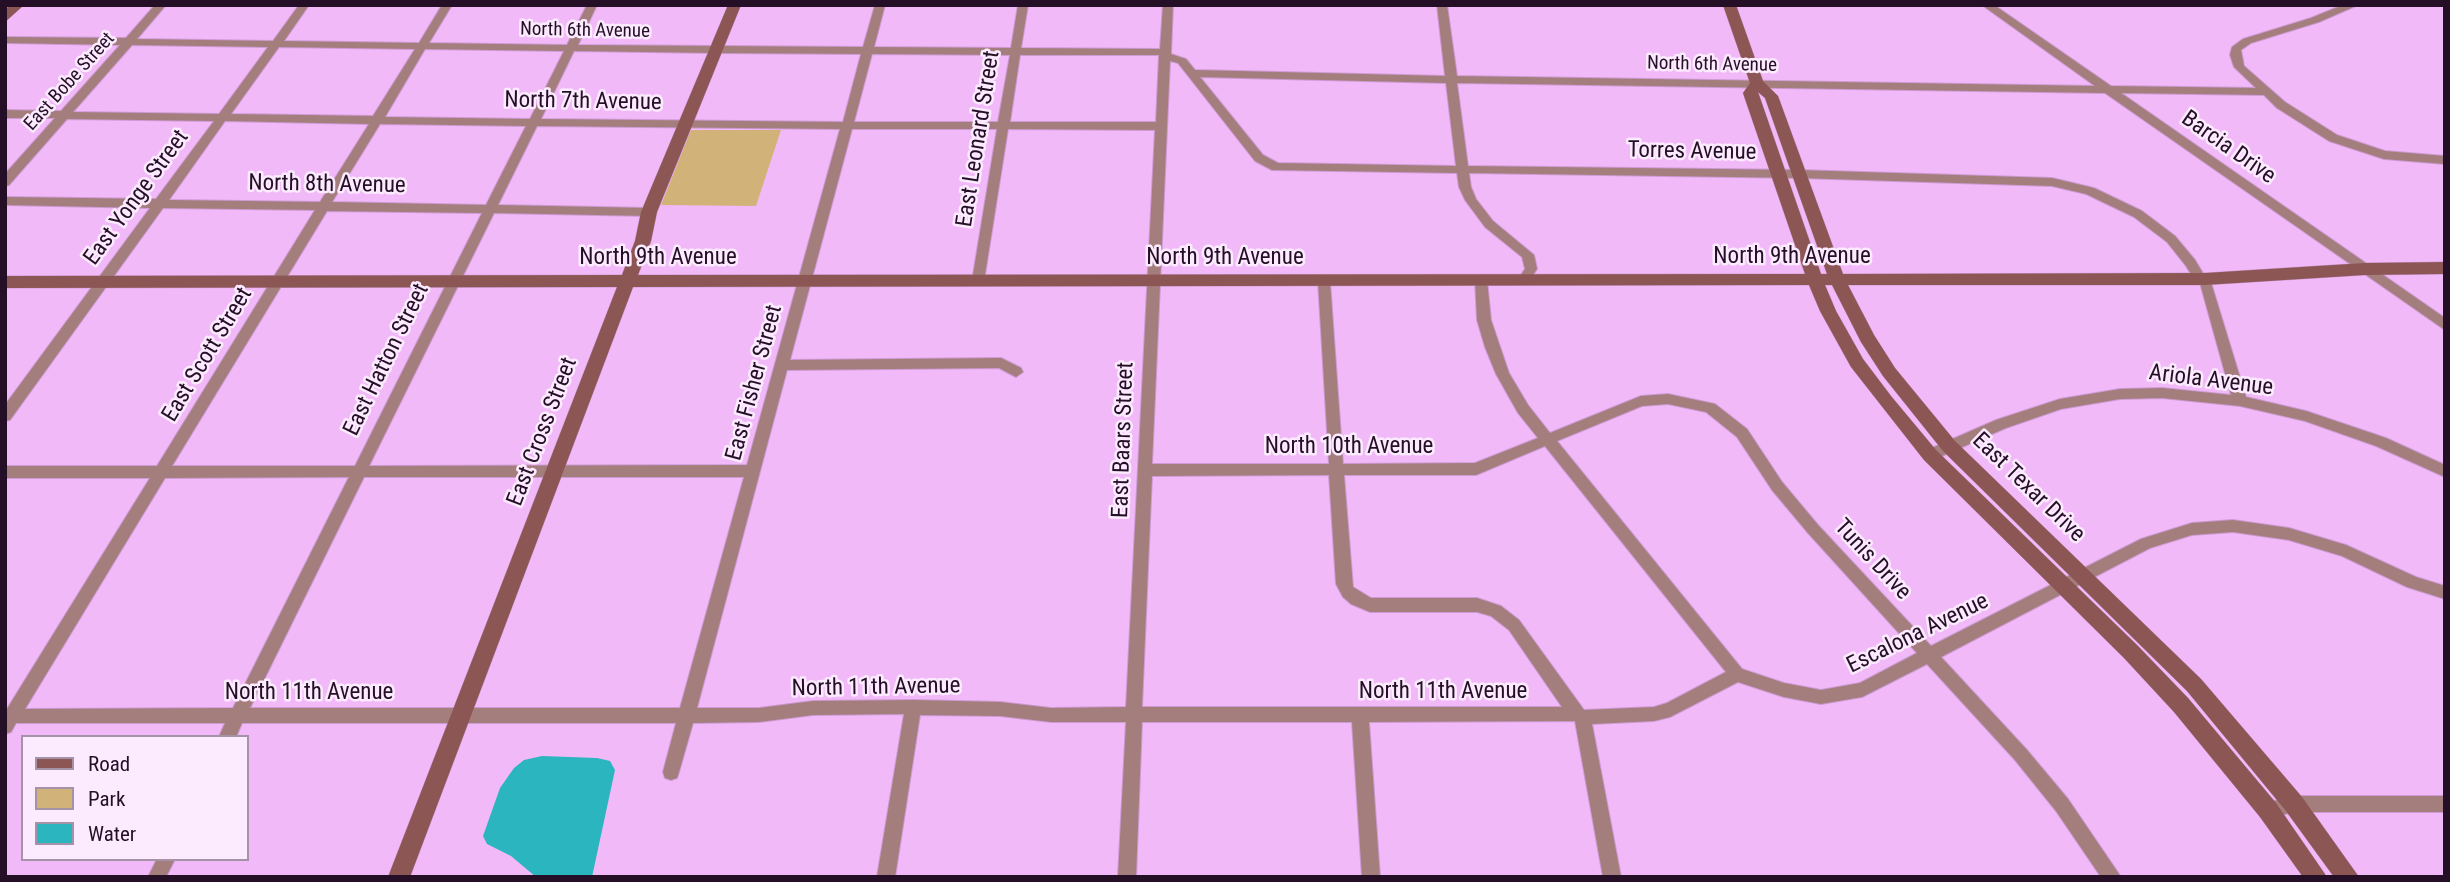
<!DOCTYPE html>
<html>
<head>
<meta charset="utf-8">
<style>
  body { margin:0 }
  #map { position:relative; width:2450px; height:882px; overflow:hidden; background:#f2b9f9; font-family:"Roboto Condensed",sans-serif }
  canvas { display:block }
  .frame { position:absolute; inset:0; border:7px solid #240f26; pointer-events:none }
  .legend { position:absolute; left:21px; top:735px; width:228px; height:126px; box-sizing:border-box; background:#fceafe; border:2px solid #a692a8; margin:0; padding:9px 12px; list-style:none; font-size:21px; color:#240f26 }
  .legend li { display:flex; align-items:center; gap:14px; height:35px }
  .legend b { width:35px; border:2px solid #a692a8 }
</style>
</head>
<body>
<div id="map">
<canvas width="2450" height="882"></canvas>
<div class="frame"></div>
<ul class="legend">
<li><b style="height:9px;background:#8c5654"></b>Road</li>
<li><b style="height:19px;background:#d1b37a"></b>Park</li>
<li><b style="height:19px;background:#2bb5bf"></b>Water</li>
</ul>
</div>
<script>
const ctx = document.querySelector('canvas').getContext('2d');
ctx.lineJoin = 'round';
function fill(path, color) {
  ctx.fillStyle = color;
  ctx.fill(path, 'evenodd');
}
function toPath(rows) {
  const path = new Path2D();
  for (const r of rows) {
    path.moveTo(r[0], r[1]);
    for (let i = 2; i < r.length; i += 2) path.lineTo(r[i], r[i + 1]);
  }
  return path;
}
function strokePath(path, color, width, dash) {
  ctx.strokeStyle = color;
  ctx.lineWidth = width;
  ctx.lineCap = dash ? 'butt' : 'round';
  ctx.setLineDash(dash || []);
  ctx.stroke(path);
}
function drawText(font, color, halo, rows, align = 'center') {
  ctx.font = font + ' "Roboto Condensed",sans-serif';
  ctx.lineWidth = 5;
  ctx.setLineDash([]);
  ctx.textBaseline = 'middle';
  ctx.strokeStyle = halo;
  ctx.fillStyle = color;
  for (const [text, x, y, turn = 0] of rows) {
    ctx.save();
    ctx.translate(x, y);
    ctx.rotate((+turn || 0) * Math.PI / 180);
    ctx.textAlign = isNaN(turn) ? turn : align;
    if (halo) ctx.strokeText(text, 0, 0);
    ctx.fillText(text, 0, 0);
    ctx.restore();
  }
}
fill(toPath([
  [691,130,781,130,756,206,661,205]
]), '#d1b37a');
fill(toPath([
  [542,756,597,758,610,761,615,770,592,877,536,877,511,856,487,844,483,836,500,788,514,768,524,760]
]), '#2bb5bf');
const street = toPath([
  [155,5,166,5,137,39,273,41,299,5,309,5,284,41,419,43,442,5,452,5,429,43,567,45,587,5,597,5,578,45,863,47,875,5,885,5,874,47,1011,48,1018,5,1028,5,1021,48,1160,49,1163,5,1173,5,1171,54,1186,59,1195,70,1445,76,1437,5,1447,5,1457,76,2095,86,1982,5,1994,5,2111,86,2256,88,2234,67,2230,55,2232,47,2243,39,2311,18,2343,5,2358,5,2319,22,2251,43,2241,50,2244,66,2285,102,2337,135,2385,151,2445,156,2445,164,2384,159,2329,141,2277,108,2264,95,2121,93,2445,318,2445,330,2105,93,1457,83,1468,166,1799,170,2052,178,2094,188,2142,211,2175,236,2195,260,2204,275,2209,276,2246,397,2306,411,2386,438,2445,465,2445,477,2376,446,2305,421,2240,406,2162,398,2120,399,2061,409,2006,428,1935,459,1925,459,1923,455,1925,451,1996,420,2060,399,2120,389,2162,388,2231,395,2200,283,2196,282,2186,266,2167,242,2134,217,2086,194,2052,186,1799,178,1469,173,1471,187,1476,199,1493,221,1534,255,1537,269,1528,282,1524,284,1518,279,1525,269,1522,257,1485,227,1465,200,1459,187,1457,173,1272,170,1255,161,1178,63,1170,61,1152,464,1329,464,1318,281,1324,276,1330,281,1343,464,1475,463,1538,438,1518,413,1496,374,1485,347,1477,320,1475,280,1481,275,1487,280,1491,320,1509,373,1528,405,1550,433,1641,396,1668,394,1715,404,1747,429,1782,482,1818,525,1931,646,2141,539,2192,523,2233,520,2289,528,2346,545,2416,577,2445,586,2445,599,2407,587,2342,556,2289,540,2233,532,2192,535,2150,548,1941,657,2027,750,2068,799,2121,877,2101,877,2056,811,2015,760,1927,664,1862,697,1821,704,1784,697,1738,682,1670,717,1654,721,1592,724,1621,877,1603,877,1575,721,1369,722,1380,877,1362,877,1352,722,1142,722,1136,877,1118,877,1126,722,1051,722,1000,716,920,715,895,877,877,877,904,714,813,715,759,722,693,723,679,772,677,778,671,780,665,778,663,772,676,723,242,723,236,737,219,737,225,723,16,723,11,732,5,734,5,709,7,709,150,478,5,478,5,466,157,466,315,210,163,208,10,420,5,421,5,405,150,208,5,205,5,197,156,199,214,121,67,119,9,185,5,186,5,174,55,118,5,118,5,110,61,111,120,45,5,43,5,37,126,38,155,5],
  [132,45,268,47,219,114,73,112,132,45],
  [279,47,415,49,373,116,231,114,279,47],
  [425,49,564,51,530,119,385,117,425,49],
  [574,51,716,53,861,54,843,122,541,119,574,51],
  [872,54,1010,55,998,122,854,122,872,54],
  [1020,55,1159,55,1156,122,1010,122,1020,55],
  [1200,77,1446,83,1456,166,1278,163,1263,155,1200,77],
  [225,121,369,124,320,202,169,200,225,121],
  [380,124,526,126,486,205,332,202,380,124],
  [537,126,840,129,747,465,369,466,494,213,649,216,655,212,649,208,498,205,537,126],
  [852,129,997,129,972,281,978,286,984,281,1008,129,1155,130,1126,707,1051,708,1000,702,913,700,813,701,759,708,697,708,787,370,999,368,1016,377,1023,372,1021,368,1001,358,790,360,852,129],
  [327,211,482,213,355,466,172,466,327,211],
  [1668,404,1706,412,1737,437,1772,490,1808,533,1917,653,1860,683,1821,690,1784,683,1742,669,1557,441,1642,406,1668,404],
  [1545,446,1726,672,1667,703,1654,707,1584,710,1519,620,1501,606,1477,598,1371,598,1353,587,1344,475,1476,475,1545,446],
  [1329,475,1336,584,1343,597,1351,604,1370,612,1477,612,1491,616,1509,630,1562,707,1142,707,1152,476,1329,475],
  [349,477,233,708,25,709,165,478,349,477],
  [364,477,744,477,680,708,250,708,364,477],
  [2294,796,2445,796,2445,812,2294,812,2268,818,2262,816,2259,810,2262,804,2294,796],
  [157,859,175,859,166,877,148,877,157,859]
]);
const secondary = toPath([
  [10,5,24,5,5,22,5,10,10,5],
  [728,5,741,5,657,212,651,241,638,275,1805,274,1743,93,1750,83,1723,5,1736,5,1763,81,1778,96,1843,274,2205,273,2365,263,2445,262,2445,274,2365,275,2205,285,1848,285,1874,335,1895,368,1955,441,2201,679,2302,797,2359,877,2334,877,2286,811,2187,691,1943,451,1883,376,1861,342,1832,285,1825,285,1836,311,1863,359,1891,396,1936,450,2138,646,2188,698,2276,803,2327,877,2303,877,2260,817,2174,712,2124,658,1924,460,1851,367,1820,311,1809,285,633,287,410,877,388,877,617,287,5,288,5,276,622,275,635,241,641,212,728,5],
  [1758,92,1765,98,1827,274,1821,274,1758,92]
]);
strokePath(street, '#cd9ad3', 2);
strokePath(secondary, '#cd9ad3', 1);
fill(street, '#a47e7c');
fill(secondary, '#8c5654');
drawText('19px', '#240f26', '#fceafe', [
  ["North 6th Avenue",585,31,1],
  ["North 6th Avenue",1712,65,1],
  ["East Bobe Street",70,82,-48]
]);
drawText('23px', '#240f26', '#fceafe', [
  ["North 7th Avenue",583,102,1],
  ["East Leonard Street",979,139,-81],
  ["Barcia Drive",2228,148,35],
  ["Torres Avenue",1692,152,1],
  ["North 8th Avenue",327,185,1],
  ["East Yonge Street",137,198,-54],
  ["North 9th Avenue",1792,257],
  ["North 9th Avenue",658,258],
  ["North 9th Avenue",1225,258],
  ["East Scott Street",208,355,-59],
  ["East Hatton Street",387,360,-64],
  ["Ariola Avenue",2211,381,7],
  ["East Fisher Street",755,383,-75],
  ["East Cross Street",543,432,-69],
  ["East Baars Street",1124,440,-88],
  ["North 10th Avenue",1349,447],
  ["East Texar Drive",2028,488,44],
  ["Tunis Drive",1872,560,47],
  ["Escalona Avenue",1918,634,-26],
  ["North 11th Avenue",876,688,-1],
  ["North 11th Avenue",1443,692],
  ["North 11th Avenue",309,693]
]);
</script>
</body>
</html>
